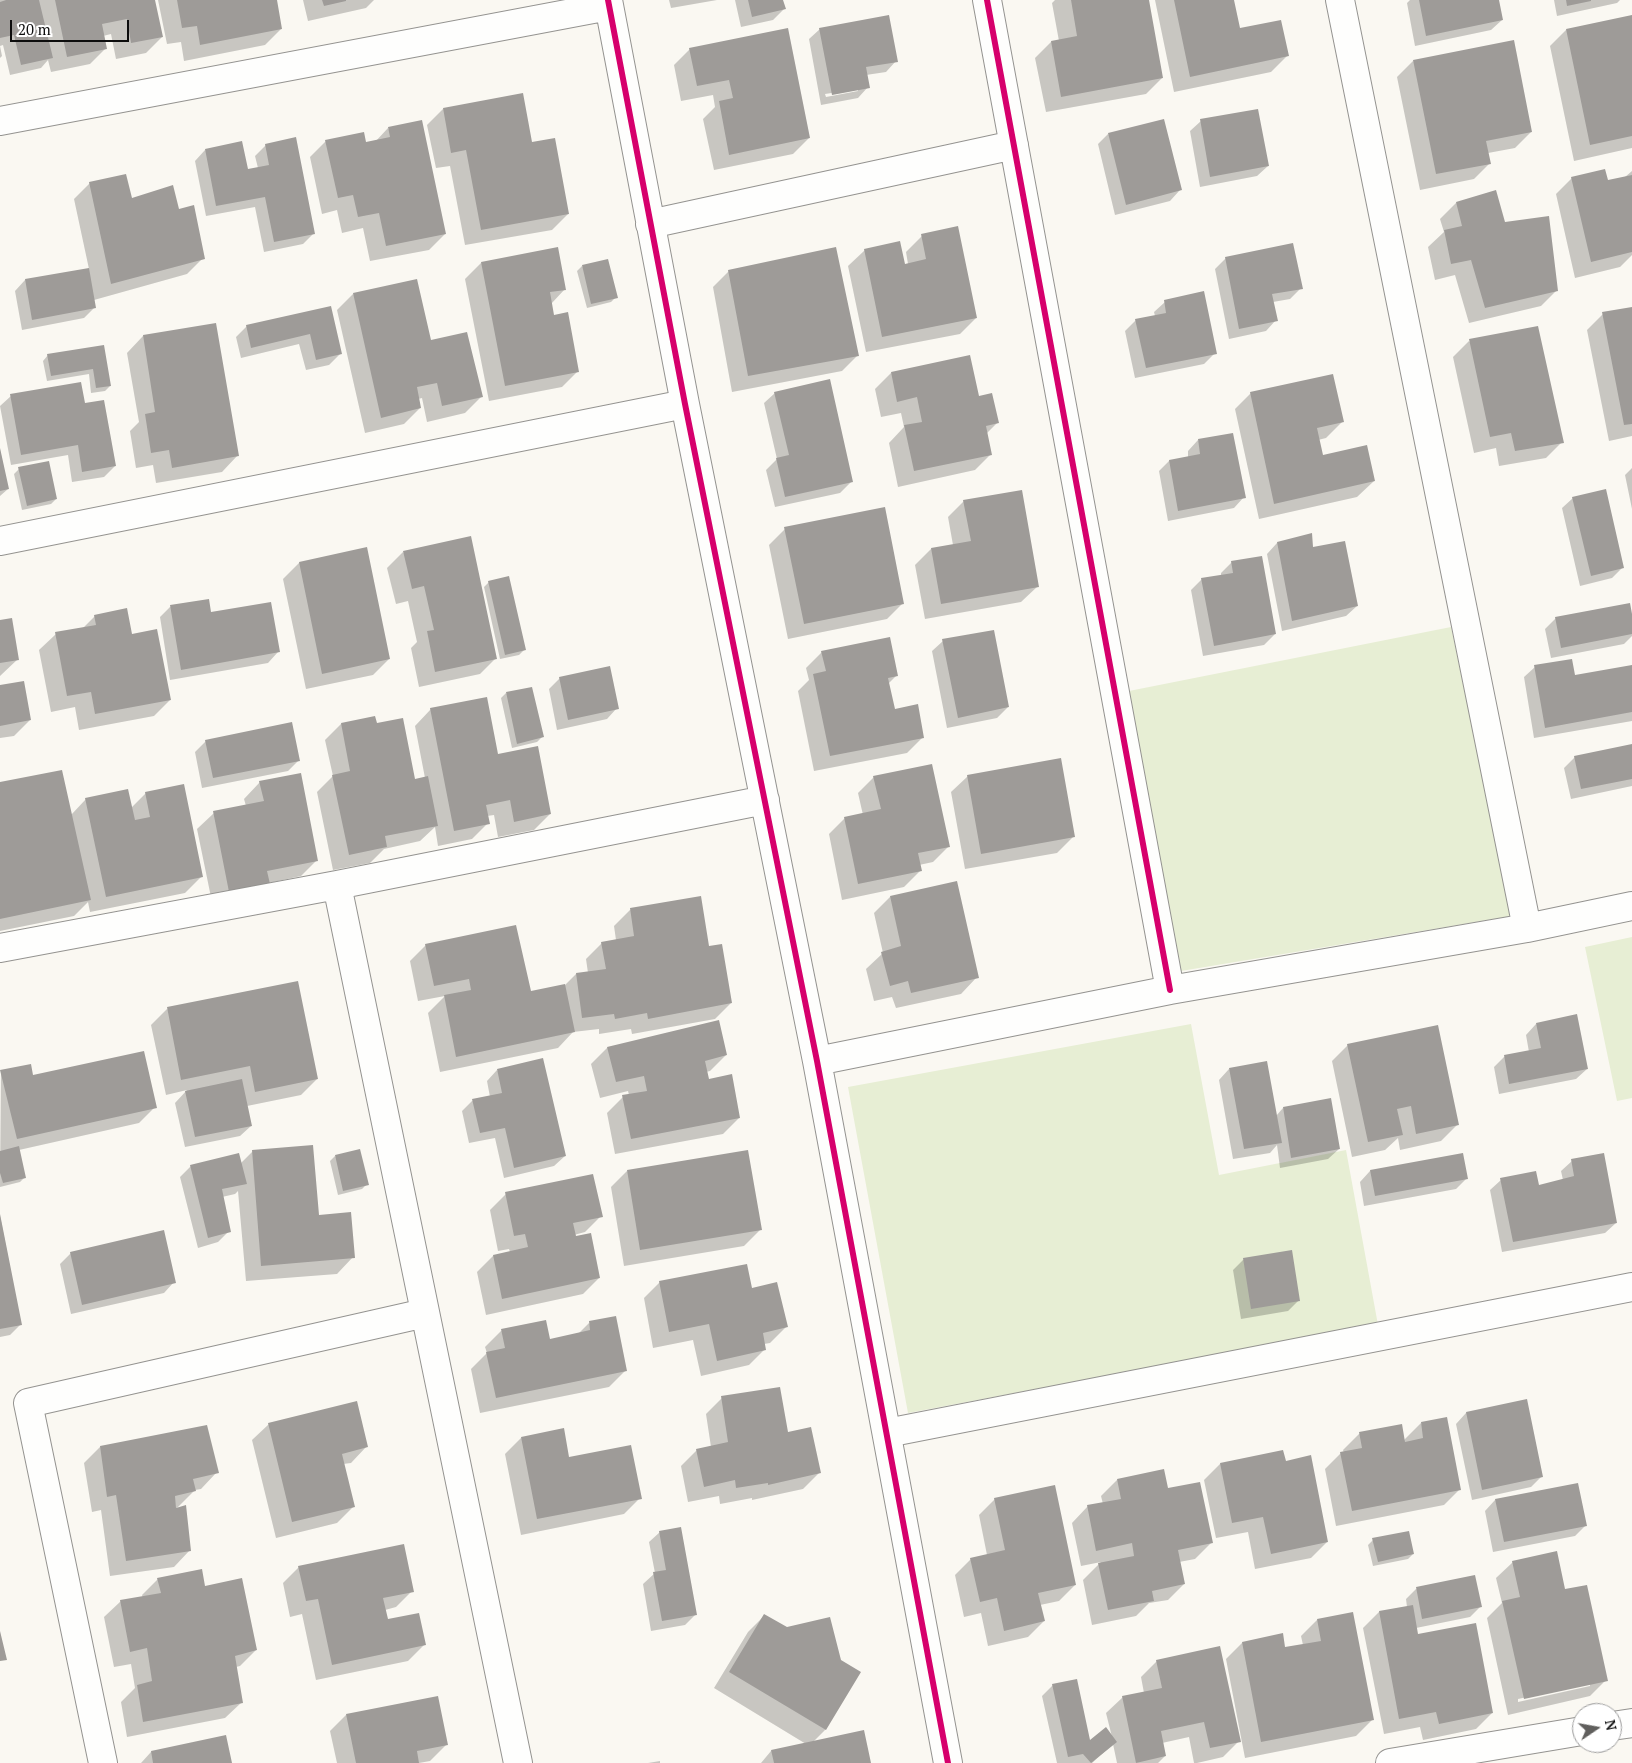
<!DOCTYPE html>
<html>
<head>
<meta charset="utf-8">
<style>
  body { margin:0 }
  #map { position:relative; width:1632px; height:1763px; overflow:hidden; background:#faf8f2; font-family:"PT Serif",serif }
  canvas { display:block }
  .north { position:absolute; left:1572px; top:1703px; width:50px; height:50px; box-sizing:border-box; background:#fff; border:1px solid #9e9e9e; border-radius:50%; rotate:78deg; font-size:14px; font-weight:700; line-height:20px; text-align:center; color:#0d0d0d }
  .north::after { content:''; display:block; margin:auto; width:18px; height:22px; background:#605f5d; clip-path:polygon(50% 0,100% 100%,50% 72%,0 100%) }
  .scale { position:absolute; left:10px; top:20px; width:119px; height:22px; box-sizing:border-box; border:2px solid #0d0d0d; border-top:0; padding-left:6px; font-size:15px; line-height:18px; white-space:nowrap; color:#0d0d0d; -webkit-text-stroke:4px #fff; paint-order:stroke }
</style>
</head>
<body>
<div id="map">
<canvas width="1632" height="1763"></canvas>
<div class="north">N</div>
<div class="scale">20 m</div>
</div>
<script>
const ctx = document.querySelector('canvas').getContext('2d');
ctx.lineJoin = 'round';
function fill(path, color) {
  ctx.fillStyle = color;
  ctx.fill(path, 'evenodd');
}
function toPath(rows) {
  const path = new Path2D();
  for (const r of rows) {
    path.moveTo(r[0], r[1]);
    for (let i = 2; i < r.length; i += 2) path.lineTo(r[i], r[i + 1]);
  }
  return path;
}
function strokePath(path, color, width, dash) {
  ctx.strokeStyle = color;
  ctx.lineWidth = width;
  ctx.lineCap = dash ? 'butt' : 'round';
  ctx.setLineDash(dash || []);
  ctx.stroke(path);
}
fill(toPath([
  [1451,627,1512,916,1181,971,1129,691],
  [1632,937,1632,1098,1617,1101,1585,947],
  [1191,1024,1219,1175,1346,1150,1378,1325,908,1413,848,1087]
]), '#e7eed4');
fill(toPath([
  [0,0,154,0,162,37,146,53,116,59,111,34,103,36,106,48,90,64,51,72,48,60,41,68,10,75,3,45,0,46],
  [158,0,276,0,281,29,265,45,184,61,181,42,167,44],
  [303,0,374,0,366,8,308,21],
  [669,0,717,0,671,8],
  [735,0,782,0,784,9,773,20,741,27],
  [1055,0,1148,0,1162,78,1146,94,1046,112,1035,58,1051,42,1059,41,1052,3],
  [1155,0,1233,0,1239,30,1287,56,1271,72,1174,92],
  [1410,0,1498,0,1502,20,1491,30,1415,46,1407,3],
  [1554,0,1620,0,1617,3,1557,16],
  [1632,17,1632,148,1574,161,1550,46,1566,30],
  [820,29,896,61,886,72,866,75,868,87,858,98,821,105,809,39],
  [858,89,858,91,826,97,825,94],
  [0,46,2,56,0,58],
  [690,49,809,138,793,154,714,170,703,119,715,107,713,95,681,101,674,65],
  [1413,61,1531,132,1515,148,1488,153,1490,163,1474,179,1420,190,1397,77],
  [443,109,531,143,568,214,552,230,465,245,450,166,436,168,427,125],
  [1201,121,1268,166,1257,176,1200,187,1190,131],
  [388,128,445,234,429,250,370,261,363,228,342,233,337,210,322,214,310,157,326,141,365,144,375,142],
  [1108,134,1180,190,1170,201,1115,215,1098,144],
  [266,145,313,234,303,244,264,252,255,207,206,216,195,161,205,150,247,171,258,168,255,156],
  [1632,171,1632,255,1620,267,1575,278,1556,194,1572,178,1607,182,1625,177],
  [90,183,131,200,178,211,203,258,187,274,94,300,95,307,84,318,22,330,15,291,25,280,89,269,74,199],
  [1456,203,1504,223,1557,290,1541,306,1469,323,1455,275,1435,280,1428,247,1444,232,1440,219],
  [922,236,976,318,960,334,866,352,848,266,865,250,904,265,908,264,906,252],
  [1226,258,1301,288,1290,299,1273,302,1276,320,1266,331,1229,339,1215,269],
  [481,263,565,289,551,304,553,316,578,371,562,387,489,401,465,279],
  [582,266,616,297,611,302,587,308,577,271],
  [729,271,858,355,842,371,732,392,713,287],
  [353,294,430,341,481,397,465,413,427,422,422,398,418,399,420,408,404,424,365,433,337,310],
  [1165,302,1215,353,1204,364,1135,378,1125,331,1136,320,1155,316,1154,312],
  [330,308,340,354,329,365,306,370,299,344,241,358,236,337,247,326],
  [1632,308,1632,436,1609,441,1587,330,1603,314],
  [215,324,238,455,222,472,156,483,153,465,136,468,130,431,139,422,127,353,143,336],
  [1469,341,1562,442,1546,458,1499,466,1496,448,1474,453,1453,357],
  [103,346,110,386,105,391,91,393,89,374,47,381,43,361,48,355],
  [891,373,978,398,997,423,986,434,991,454,975,470,898,487,889,443,904,427,901,413,881,417,875,389],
  [775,393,851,482,840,493,775,507,766,470,777,459,764,403],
  [1251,393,1342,422,1326,438,1318,440,1322,457,1374,481,1357,497,1259,519,1235,409],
  [11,396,115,466,104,477,72,482,68,455,11,465,0,406],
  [1198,440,1244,497,1234,508,1168,521,1159,471,1169,461,1188,457,1188,451],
  [0,450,8,489,0,496],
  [1632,468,1632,509,1625,475],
  [19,469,56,499,51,504,22,510,14,474],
  [1573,498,1622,568,1612,578,1580,586,1562,508],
  [964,501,1038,586,1021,602,925,619,915,565,931,549,953,545,948,517],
  [785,529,903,603,887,619,788,639,769,545],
  [1277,543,1311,549,1357,606,1346,616,1282,631,1267,554],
  [366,549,389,659,373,675,306,689,283,579,299,563],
  [403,552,496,658,480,674,419,687,411,648,417,642,408,601,396,604,387,568],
  [1232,562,1275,634,1264,645,1203,656,1191,590,1202,579,1221,576,1221,573],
  [489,582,524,650,519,655,500,659,484,587],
  [170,607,210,613,278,652,268,663,170,680,160,617],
  [95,616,131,635,170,700,154,716,79,730,75,707,51,712,39,650,56,634,82,629],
  [1556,618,1632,620,1632,636,1624,644,1551,658,1545,629],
  [0,621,18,659,0,676],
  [943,641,1008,707,997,718,947,728,932,651],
  [822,652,896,676,888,684,894,710,923,737,907,753,814,771,798,691,809,680,806,668],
  [1632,666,1632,721,1534,738,1524,677,1535,667,1574,676],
  [560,678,617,708,607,719,557,730,549,689],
  [0,686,30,720,14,736,0,738],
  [506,693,542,737,537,742,512,748,501,698],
  [431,709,497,755,550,814,534,830,498,837,494,815,487,816,488,823,472,839,438,846,435,827,420,841,384,849,370,863,333,870,317,792,333,776,325,740,341,724,376,725,414,780,425,778,415,726],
  [206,741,299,760,288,771,202,788,195,752],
  [1632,745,1632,786,1571,799,1564,768,1575,757],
  [968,776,1073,837,1057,853,965,869,951,792],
  [874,777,949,846,933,862,919,865,920,871,904,887,842,900,829,834,845,818,863,815,858,793],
  [260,782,317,860,301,876,269,883,213,907,197,829,214,813,246,806,244,799],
  [0,783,71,815,86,799,131,808,146,793,201,877,185,893,90,912,88,902,74,916,0,931],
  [956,883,977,977,961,994,896,1008,892,997,874,1001,866,969,883,953,874,913,890,897],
  [700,898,707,947,731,1003,715,1019,632,1034,631,1029,599,1034,599,1029,573,1032,558,1048,440,1072,428,1013,445,996,418,1001,410,961,426,945,530,993,565,985,576,974,588,973,586,959,602,943,616,940,614,926,630,910],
  [167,1009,317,1079,301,1095,247,1106,251,1126,240,1136,185,1147,175,1103,187,1090,166,1095,151,1025],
  [1536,1024,1587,1069,1576,1079,1499,1094,1494,1067,1504,1057,1529,1052,1526,1035],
  [1348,1045,1457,1125,1441,1141,1400,1150,1398,1138,1385,1150,1352,1157,1332,1061],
  [607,1048,726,1055,710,1071,706,1072,708,1080,739,1118,723,1134,615,1154,607,1113,623,1097,629,1095,628,1091,600,1098,591,1064],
  [1229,1069,1276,1116,1283,1108,1339,1149,1328,1159,1280,1168,1277,1145,1270,1153,1233,1159,1219,1080],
  [497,1070,565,1156,554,1166,504,1178,495,1138,469,1143,462,1111,472,1101,490,1097,487,1081],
  [1,1071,32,1077,155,1107,139,1123,19,1150,25,1177,20,1182,0,1187],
  [253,1151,318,1216,353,1257,337,1274,246,1281,238,1191,235,1194,222,1197,229,1231,218,1242,198,1248,180,1177,191,1166,241,1163],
  [335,1156,367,1184,362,1189,338,1195,330,1161],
  [1572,1161,1616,1223,1605,1233,1502,1252,1490,1190,1501,1180,1538,1186,1563,1180,1561,1171],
  [627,1171,760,1230,744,1246,624,1266,611,1187],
  [1370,1171,1466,1179,1456,1189,1364,1206,1360,1182],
  [506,1194,601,1216,585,1232,574,1235,599,1278,583,1294,486,1315,477,1272,493,1256,510,1252,509,1249,498,1251,490,1210],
  [0,1216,21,1324,10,1335,0,1337],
  [1291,1251,1299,1300,1288,1311,1241,1319,1233,1270,1243,1260],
  [71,1253,174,1282,164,1293,71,1314,60,1264],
  [660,1282,751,1289,786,1327,770,1343,764,1344,765,1349,749,1365,701,1376,693,1340,653,1348,644,1298],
  [545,1321,549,1340,578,1334,589,1323,625,1371,609,1387,480,1413,471,1369,487,1353,485,1347,501,1331],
  [722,1398,819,1473,803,1489,752,1500,752,1498,720,1504,719,1496,688,1502,681,1466,697,1450,711,1447,706,1414],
  [1526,1401,1542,1476,1531,1487,1472,1500,1456,1424,1466,1413],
  [1421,1423,1460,1489,1444,1505,1336,1526,1325,1469,1341,1453,1344,1453,1343,1450,1359,1434,1401,1425,1404,1440],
  [269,1424,367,1446,351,1463,343,1464,353,1507,337,1523,276,1538,252,1440],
  [521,1438,640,1498,624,1514,521,1535,505,1454],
  [100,1447,217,1472,201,1489,195,1490,176,1509,190,1550,174,1567,110,1576,101,1510,92,1512,84,1463],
  [1285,1462,1327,1542,1311,1558,1255,1569,1248,1532,1216,1538,1204,1480,1220,1464],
  [1117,1480,1167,1490,1211,1543,1195,1559,1179,1562,1184,1584,1168,1600,1149,1603,1136,1616,1092,1625,1083,1580,1101,1562,1081,1566,1072,1523,1088,1506,1103,1504,1101,1496],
  [995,1499,1075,1585,1059,1601,1040,1605,1044,1621,1028,1637,988,1646,981,1613,964,1617,955,1575,971,1559,987,1555,979,1515],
  [1495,1500,1586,1525,1575,1536,1493,1552,1485,1511],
  [660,1532,696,1614,685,1625,651,1631,643,1584,655,1573,649,1542],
  [1373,1540,1413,1554,1408,1559,1373,1566,1368,1545],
  [1513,1562,1564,1591,1606,1680,1590,1696,1508,1715,1487,1618,1502,1603,1496,1578],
  [1590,1684,1590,1686,1518,1702,1518,1699],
  [299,1567,412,1591,396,1607,385,1610,387,1621,424,1645,408,1661,316,1680,302,1614,290,1617,283,1583],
  [158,1579,204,1588,256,1650,240,1666,236,1667,242,1702,225,1718,127,1737,121,1702,135,1688,131,1664,114,1667,104,1617,121,1601,143,1598,142,1595],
  [1416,1589,1481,1606,1470,1617,1416,1628,1417,1636,1492,1713,1476,1729,1423,1740,1420,1727,1384,1734,1363,1628,1379,1612,1407,1607,1406,1599],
  [1352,1614,1372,1720,1356,1736,1245,1758,1226,1659,1242,1643,1284,1649,1303,1645,1301,1636,1317,1620],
  [764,1616,859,1673,825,1730,813,1742,870,1763,761,1763,771,1751,806,1744,714,1688,748,1632],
  [1157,1661,1239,1741,1223,1757,1197,1763,1194,1763,1189,1737,1162,1743,1165,1756,1158,1763,1117,1763,1113,1744,1092,1763,1057,1763,1042,1696,1053,1685,1089,1743,1112,1737,1106,1713,1123,1697,1144,1693,1141,1677],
  [346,1715,446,1745,430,1761,419,1763,337,1763,330,1731],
  [151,1752,231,1763,141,1763],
  [660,1761,660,1763,648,1763]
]), '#0003');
fill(toPath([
  [6,0,39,0,53,58,21,65,14,35,0,38,0,2],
  [55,0,155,0,163,37,131,43,127,19,102,24,107,49,67,57],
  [177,0,277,0,282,29,200,45,197,26,182,28],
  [322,0,346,0,346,1,324,6],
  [748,0,783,0,786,9,752,17],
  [1071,0,1149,0,1163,78,1061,97,1051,41,1077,36],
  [1174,0,1234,0,1240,28,1281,20,1289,56,1190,77],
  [1419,0,1499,0,1503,20,1426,36],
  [1566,0,1591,0,1591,1,1567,6],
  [889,15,898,62,866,67,870,88,832,95,819,28],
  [1632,15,1632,136,1590,145,1566,29],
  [788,28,810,138,729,155,719,101,733,98,729,80,697,86,689,48],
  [1514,40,1532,132,1486,141,1491,164,1436,174,1413,60],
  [523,93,532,142,555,138,569,214,481,230,466,150,451,153,443,108],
  [1258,109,1269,166,1210,177,1200,119],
  [1164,119,1182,190,1126,205,1108,133],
  [422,120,446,234,386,246,379,213,358,217,353,195,338,198,325,140,364,132,366,142,390,137,388,127],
  [296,137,315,234,274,242,265,197,216,206,205,149,242,141,248,169,269,165,265,144],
  [1605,169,1608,180,1632,175,1632,252,1591,262,1571,177],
  [126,174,132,198,173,185,179,209,194,205,205,259,111,284,89,182],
  [1496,190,1505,222,1549,216,1558,291,1485,308,1471,260,1451,264,1444,230,1462,226,1456,202],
  [958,226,977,318,882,337,864,249,900,241,905,264,926,259,921,234],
  [1293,243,1303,289,1272,294,1278,321,1239,329,1225,257],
  [558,247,566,290,550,292,554,315,568,312,579,372,505,386,481,262],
  [836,247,859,356,748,376,728,270],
  [608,259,618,298,591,304,582,265],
  [89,268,96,308,32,320,25,279],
  [417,279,431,340,467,332,483,397,442,406,437,383,417,387,421,408,381,418,353,293],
  [1204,291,1217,354,1146,368,1135,319,1166,313,1164,300],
  [331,306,342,354,316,360,310,334,251,348,246,325],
  [1632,307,1632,424,1624,425,1602,312],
  [216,323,239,456,172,468,169,450,151,453,145,414,155,412,143,335],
  [1538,326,1564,443,1515,451,1511,433,1490,437,1469,339],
  [104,345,111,386,96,388,93,369,51,376,47,354],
  [970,355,979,396,992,393,999,423,986,426,992,455,914,471,904,425,922,422,917,397,897,402,891,372],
  [1333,374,1344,422,1317,428,1323,455,1367,445,1375,481,1274,504,1250,392],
  [830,379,853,482,785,497,776,458,789,455,774,392],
  [81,382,85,403,104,400,116,466,82,472,78,445,21,455,10,394],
  [1233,433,1246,498,1178,511,1169,460,1200,454,1198,439],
  [0,448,9,489,0,491],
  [49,461,57,499,27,506,18,467],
  [1606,489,1624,568,1591,576,1572,497],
  [1022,490,1039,587,941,604,931,548,971,541,963,500],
  [885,507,904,604,804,624,784,527],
  [1312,533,1313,547,1345,541,1358,606,1292,621,1277,542],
  [471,536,497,659,435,672,427,631,434,630,424,586,412,589,403,551],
  [367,547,390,659,322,674,299,562],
  [1262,556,1276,634,1214,646,1201,578,1233,573,1231,561],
  [509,576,526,650,505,655,488,581],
  [209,599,211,612,271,602,280,652,181,670,170,605],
  [1630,603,1632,614,1632,634,1561,648,1555,617],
  [127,608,132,634,157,629,171,700,95,714,91,692,67,696,55,632,96,625,94,615],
  [12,618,19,660,0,663,0,620],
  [994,630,1009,707,958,718,942,639],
  [890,637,898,676,888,678,895,709,918,704,924,738,830,756,813,674,826,671,821,651],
  [1572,659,1575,675,1632,665,1632,712,1545,728,1534,665],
  [610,666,619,709,568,720,559,677],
  [24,681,31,720,0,726,0,685],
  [532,687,544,737,517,744,506,692],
  [487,697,498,754,538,746,551,814,514,822,510,800,486,805,490,824,454,831,430,708],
  [375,716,377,723,403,718,415,779,428,776,438,826,385,836,387,847,349,855,332,775,350,771,341,723],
  [292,722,300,761,213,778,205,740],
  [1632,744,1632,779,1581,789,1574,756],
  [1061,758,1075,837,981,854,967,775],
  [932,764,950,847,918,853,922,871,858,884,844,817,881,809,873,776],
  [62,770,91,900,0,919,0,782],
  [301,773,318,861,267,871,270,884,229,892,213,811,264,801,259,781],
  [184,784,203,877,106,897,85,798,128,789,135,820,150,817,145,792],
  [957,881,979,978,911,993,908,981,890,986,881,952,901,946,890,896],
  [701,896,709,946,722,944,732,1003,648,1019,647,1013,615,1019,614,1014,582,1018,576,973,606,969,601,942,634,936,630,908],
  [516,925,531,991,565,984,575,1032,456,1057,444,995,471,990,469,979,434,986,425,944],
  [298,981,318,1079,255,1092,250,1066,181,1080,167,1007],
  [1577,1014,1588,1069,1509,1084,1504,1055,1541,1048,1536,1023],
  [719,1020,727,1055,705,1061,709,1079,732,1074,740,1118,631,1139,622,1095,647,1091,644,1076,616,1082,607,1047],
  [1438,1025,1459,1125,1416,1134,1411,1106,1397,1109,1403,1135,1368,1142,1347,1044],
  [144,1051,157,1108,17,1139,0,1070,31,1064,33,1075],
  [543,1058,566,1156,514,1168,505,1128,480,1133,472,1099,502,1093,497,1069],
  [1267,1061,1282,1143,1244,1149,1229,1068],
  [242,1079,252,1126,195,1137,185,1091],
  [1331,1098,1340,1149,1291,1158,1283,1107],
  [313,1145,319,1215,351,1212,355,1258,261,1266,252,1150],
  [19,1146,26,1178,3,1183,0,1173,0,1151],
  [360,1149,369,1185,343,1191,335,1155],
  [748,1150,762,1230,640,1250,627,1170],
  [239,1153,247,1184,222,1189,231,1232,208,1238,190,1165],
  [1463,1153,1468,1179,1375,1196,1370,1170],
  [1604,1153,1617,1223,1513,1242,1500,1178,1536,1171,1539,1185,1574,1176,1571,1159],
  [593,1174,603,1217,573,1223,576,1236,591,1233,600,1278,502,1299,493,1255,528,1247,525,1234,514,1236,505,1192],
  [0,1214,22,1325,0,1329],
  [164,1230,176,1283,82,1305,70,1252],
  [1292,1250,1300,1301,1251,1309,1243,1258],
  [747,1264,752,1288,777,1282,788,1327,763,1333,766,1350,717,1361,709,1324,669,1332,659,1281],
  [616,1316,627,1371,496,1398,486,1352,505,1348,501,1329,546,1320,550,1339,590,1330,589,1321],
  [780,1387,788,1432,811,1427,821,1473,768,1485,768,1483,736,1488,735,1480,704,1487,696,1449,728,1442,721,1396],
  [1527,1399,1543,1477,1482,1490,1466,1412],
  [357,1401,368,1447,342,1454,355,1507,292,1522,268,1423],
  [1447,1417,1461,1490,1352,1511,1340,1452,1362,1448,1359,1432,1402,1424,1405,1442,1423,1438,1421,1422],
  [207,1425,219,1473,193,1479,196,1491,175,1496,176,1508,186,1505,191,1551,126,1561,116,1495,107,1497,100,1446],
  [564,1428,569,1457,631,1445,642,1499,537,1519,521,1437],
  [1283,1450,1286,1461,1311,1455,1328,1542,1271,1554,1263,1517,1232,1523,1220,1463],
  [1164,1469,1168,1488,1200,1482,1213,1543,1178,1550,1185,1584,1152,1591,1154,1601,1108,1610,1098,1563,1134,1556,1132,1543,1096,1551,1087,1505,1121,1499,1117,1479],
  [1578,1483,1587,1526,1504,1542,1495,1499],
  [1055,1485,1076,1585,1038,1593,1045,1621,1004,1631,997,1598,980,1602,970,1558,1005,1550,994,1498],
  [681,1527,697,1615,662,1621,653,1572,666,1570,659,1531],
  [1409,1531,1414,1554,1378,1562,1372,1538],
  [404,1544,414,1592,383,1598,388,1619,419,1613,426,1645,332,1665,318,1599,306,1601,298,1566],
  [1557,1551,1565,1589,1587,1585,1608,1681,1524,1699,1502,1601,1520,1597,1512,1561],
  [202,1569,205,1586,242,1578,257,1650,235,1656,243,1703,143,1722,137,1685,152,1681,147,1648,130,1652,120,1600,161,1593,157,1578],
  [1475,1575,1482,1607,1422,1619,1416,1587],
  [1413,1605,1418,1634,1476,1623,1493,1713,1439,1724,1436,1712,1399,1719,1379,1611],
  [1353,1612,1374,1720,1261,1742,1242,1642,1283,1633,1285,1647,1321,1641,1317,1619],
  [764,1614,787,1627,830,1617,841,1660,861,1672,826,1730,729,1672],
  [0,1631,7,1660,0,1661],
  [1220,1646,1241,1742,1210,1748,1204,1722,1161,1731,1166,1756,1136,1763,1122,1696,1162,1688,1156,1660],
  [1077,1679,1090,1740,1106,1727,1117,1742,1091,1763,1083,1754,1068,1757,1052,1684],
  [438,1696,448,1745,417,1751,419,1763,356,1763,346,1714],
  [864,1730,871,1763,774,1763,771,1750],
  [226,1735,232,1763,153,1763,151,1751]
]), '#9e9b98');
const street = toPath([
  [608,0,685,404,817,1061,948,1763],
  [987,0,1170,990],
  [1340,0,1527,928],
  [0,121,609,6],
  [650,224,1014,145],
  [0,541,685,404],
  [337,885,518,1763],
  [0,948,337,885,765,800],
  [817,1061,1170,990,1527,928,1632,906],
  [887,1433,1632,1287],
  [1612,1726,1632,1723],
  [103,1763,28,1403,425,1313],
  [1390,1763,1582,1731]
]);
strokePath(street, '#949390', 30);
strokePath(street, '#fefefd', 28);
strokePath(toPath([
  [608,0,685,404,817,1061,948,1763],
  [987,0,1170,990]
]), '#d6006c', 6);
</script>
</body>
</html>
